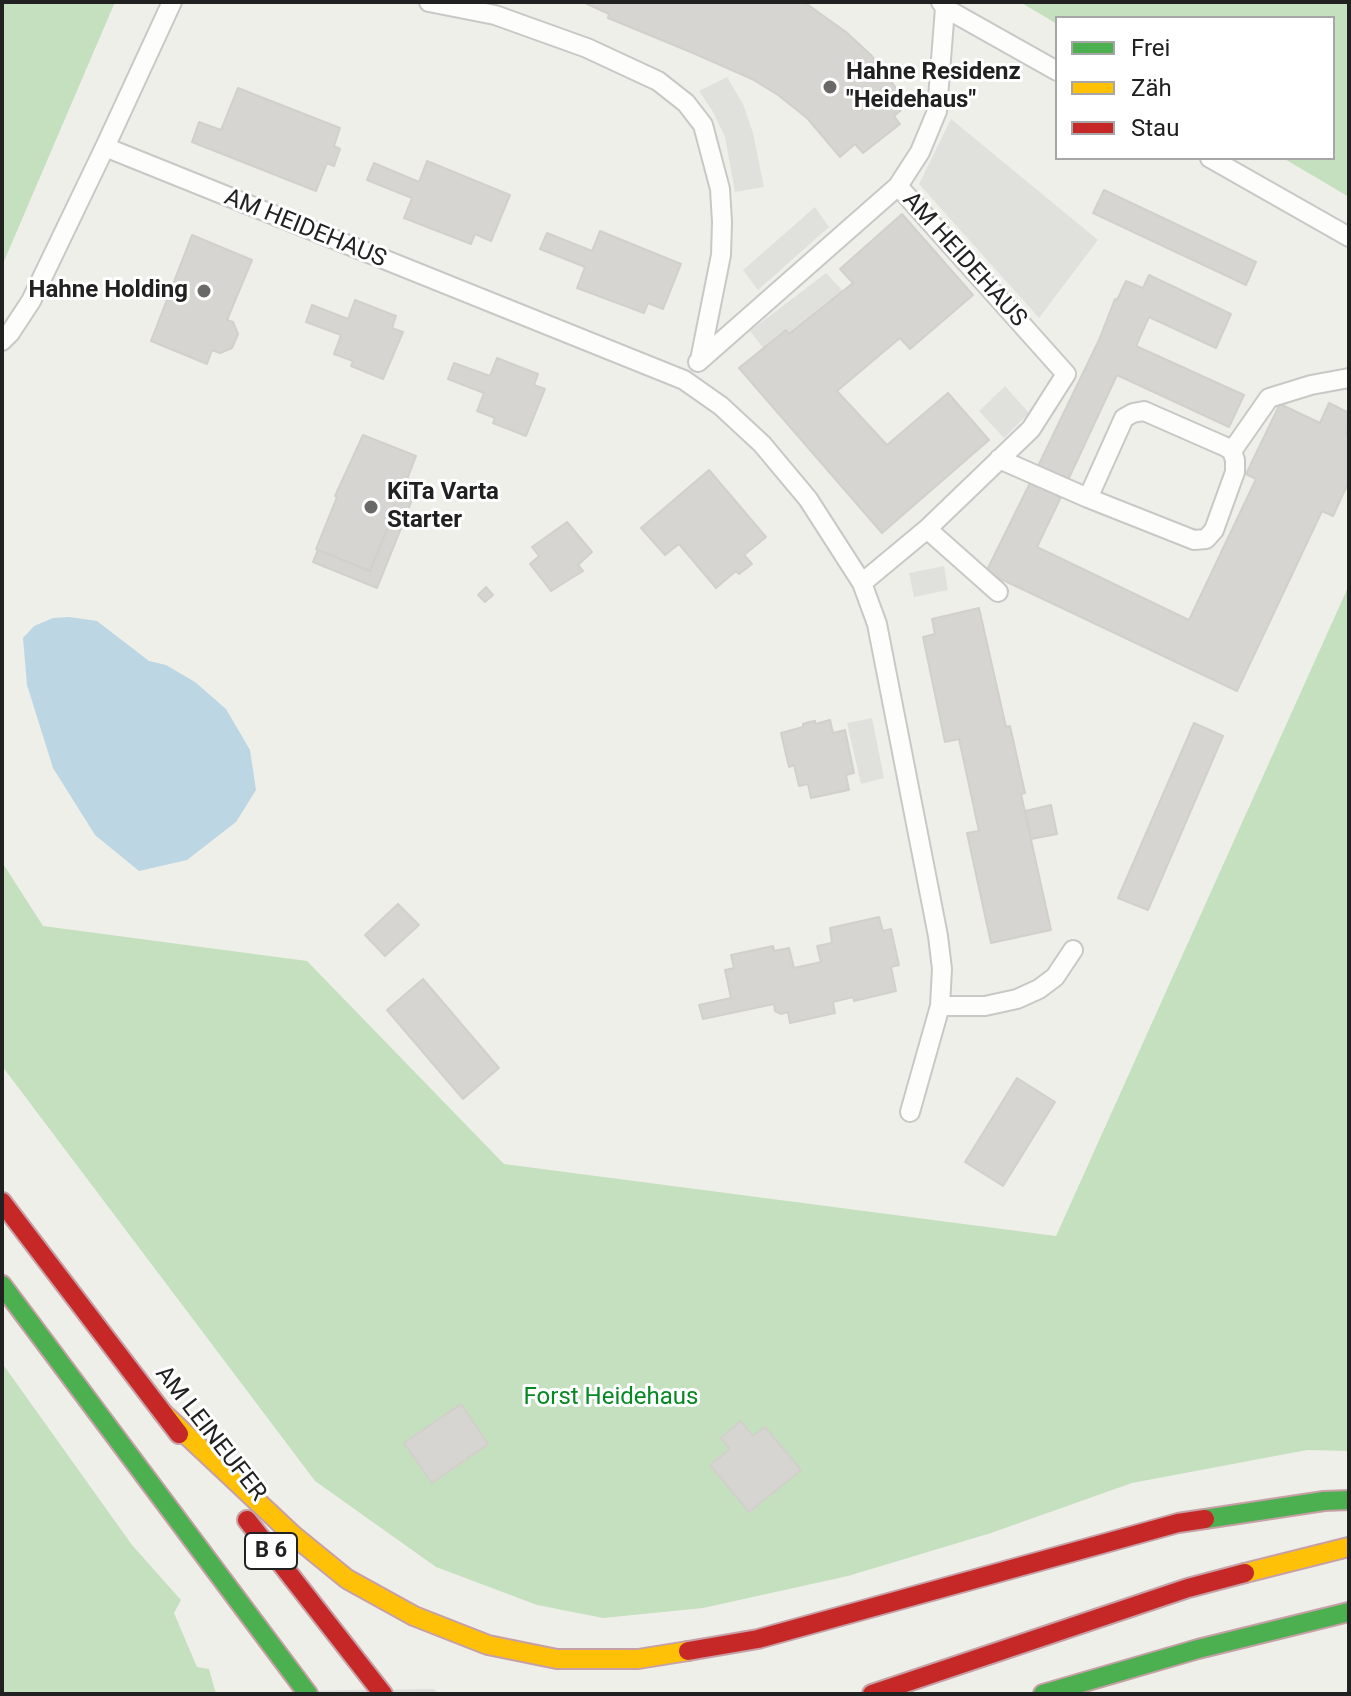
<!DOCTYPE html>
<html>
<head>
<meta charset="utf-8">
<style>
  body { margin:0 }
  #map { position:relative; width:1351px; height:1696px; overflow:hidden; background:#efefea; font-family:Roboto,sans-serif }
  canvas { display:block }
  .frame { position:absolute; inset:0; border:4px solid #212121; pointer-events:none }
  .legend { position:absolute; left:1055px; top:16px; width:280px; height:144px; box-sizing:border-box; background:#fff; border:2px solid #a6a6a6; margin:0; padding:10px 14px; list-style:none; font-size:24px; color:#212121 }
  .legend li { display:flex; align-items:center; gap:16px; height:40px }
  .legend b { width:40px; border:2px solid #a6a6a6 }
</style>
</head>
<body>
<div id="map">
<canvas width="1351" height="1696"></canvas>
<div class="frame"></div>
<ul class="legend">
<li><b style="height:10px;background:#4caf50"></b>Frei</li>
<li><b style="height:10px;background:#ffc107"></b>Zäh</li>
<li><b style="height:10px;background:#c62828"></b>Stau</li>
</ul>
</div>
<script>
const ctx = document.querySelector('canvas').getContext('2d');
ctx.lineJoin = 'round';
function fill(path, color) {
  ctx.fillStyle = color;
  ctx.fill(path, 'evenodd');
}
function toPath(rows) {
  const path = new Path2D();
  for (const r of rows) {
    path.moveTo(r[0], r[1]);
    for (let i = 2; i < r.length; i += 2) path.lineTo(r[i], r[i + 1]);
  }
  return path;
}
function strokePath(path, color, width, dash) {
  ctx.strokeStyle = color;
  ctx.lineWidth = width;
  ctx.lineCap = dash ? 'butt' : 'round';
  ctx.setLineDash(dash || []);
  ctx.stroke(path);
}
function drawText(font, color, halo, rows, align = 'center') {
  ctx.font = font + ' Roboto,sans-serif';
  ctx.lineWidth = 6;
  ctx.setLineDash([]);
  ctx.textBaseline = 'middle';
  ctx.strokeStyle = halo;
  ctx.fillStyle = color;
  for (const [text, x, y, turn = 0] of rows) {
    ctx.save();
    ctx.translate(x, y);
    ctx.rotate((+turn || 0) * Math.PI / 180);
    ctx.textAlign = isNaN(turn) ? turn : align;
    if (halo) ctx.strokeText(text, 0, 0);
    ctx.fillText(text, 0, 0);
    ctx.restore();
  }
}
fill(toPath([
  [2,2,115,2,2,266],
  [1020,2,1349,2,1349,197,1283,158,1333,158,1333,18,1057,18,1057,24],
  [1349,585,1349,1451,1307,1450,1132,1483,991,1533,848,1576,703,1608,603,1618,537,1605,436,1567,315,1481,2,1066,2,862,43,926,307,961,504,1164,1056,1236],
  [2,1363,132,1545,181,1600,174,1613,197,1667,209,1669,216,1694,2,1694]
]), '#c5e0be');
fill(toPath([
  [727,77,743,104,753,133,764,187,735,192,725,137,713,112,699,91],
  [951,119,1098,240,1039,318,919,184],
  [815,207,829,227,758,290,743,270],
  [826,273,843,291,789,334,786,330,764,349,750,331],
  [1005,386,1029,413,1004,438,979,411],
  [944,566,948,590,914,597,909,573],
  [872,718,884,778,861,784,847,723]
]), '#e0e0dd');
fill(toPath([
  [69,617,97,621,149,661,166,665,195,682,226,709,250,750,256,790,236,822,187,860,139,871,95,835,53,768,27,685,23,638,34,626,53,618]
]), '#bcd6e4');
fill(toPath([
  [434,1689,438,1694,243,1693,342,1690]
]), '#dededc');
const building = toPath([
  [583,2,804,2,846,32,872,56,908,104,894,116,900,124,863,153,855,144,840,157,807,118,778,95,752,79,693,53,608,18,609,14,583,2],
  [238,88,340,128,334,146,340,149,334,166,327,163,316,191,192,142,199,122,221,130,238,88],
  [427,161,510,195,491,241,475,234,471,244,404,218,412,198,367,180,374,163,419,182,427,161],
  [1104,190,1256,262,1246,285,1093,213,1104,190],
  [902,214,973,295,910,349,900,338,837,391,887,445,948,393,989,440,882,533,739,368,786,330,789,334,853,283,840,269,902,214],
  [600,231,681,264,663,309,648,303,644,313,577,288,585,267,540,249,547,233,592,251,600,231],
  [192,235,252,260,227,320,233,322,238,334,232,348,220,353,212,350,207,364,151,341,192,235],
  [1149,275,1231,314,1216,348,1149,317,1136,346,1244,395,1229,427,1117,375,1068,480,1038,466,1099,340,1115,299,1117,300,1126,281,1143,288,1149,275],
  [355,300,396,316,392,328,403,332,383,379,351,366,353,361,334,354,341,335,306,322,312,305,348,319,355,300],
  [497,358,538,374,534,385,545,389,526,436,493,423,495,418,477,411,484,393,448,379,454,363,490,376,497,358],
  [1329,403,1349,413,1346,435,1349,436,1349,481,1333,516,1322,511,1237,691,986,572,1030,483,1061,497,1037,547,1189,620,1256,479,1246,474,1280,404,1320,423,1329,403],
  [363,435,416,456,405,485,416,489,404,521,392,517,370,571,316,549,337,497,335,496,363,435],
  [709,470,766,537,744,555,752,564,739,574,736,571,716,588,679,544,665,555,641,528,709,470],
  [392,517,404,521,377,588,313,562,318,550,370,571,392,517],
  [567,522,592,552,578,565,583,571,551,591,530,564,539,556,532,547,567,522],
  [486,587,493,595,485,602,478,595,486,587],
  [979,608,1006,727,1010,726,1025,793,1021,794,1051,930,991,943,967,833,979,831,977,822,959,739,945,742,923,637,935,634,932,619,979,608],
  [830,720,833,733,845,730,854,773,846,775,849,790,811,798,808,784,799,786,794,765,789,767,781,733,803,727,803,724,809,722,815,721,815,724,830,720],
  [1194,723,1223,736,1148,910,1118,898,1194,723],
  [1051,805,1057,834,1031,839,1025,811,1051,805],
  [398,904,419,925,385,956,365,935,398,904],
  [879,917,883,931,891,929,899,965,891,967,896,991,854,1001,853,997,833,1002,835,1013,790,1023,788,1012,781,1014,775,1011,774,1004,703,1019,699,1005,731,998,725,970,734,968,731,955,773,946,774,951,789,948,794,968,821,962,817,946,832,943,830,928,879,917],
  [423,979,499,1068,463,1099,387,1010,423,979],
  [1017,1078,1055,1102,1003,1186,965,1162,1017,1078],
  [461,1404,488,1444,432,1483,404,1443,461,1404],
  [741,1421,753,1436,765,1427,801,1470,749,1512,710,1465,730,1449,721,1438,741,1421]
]);
fill(building, '#d6d5d1');
strokePath(building, '#d2d0cb', 2);
const lane = toPath([
  [429,2,495,15,587,48,658,81,686,103,703,125,720,189,722,222,721,255,700,360],
  [941,2,945,8,1057,71],
  [105,147,684,380,721,406,762,444,808,499,862,583,877,624,938,936,942,969,940,1006,910,1112],
  [1210,158,1349,237],
  [2,341,10,333,31,301,105,147,172,2],
  [698,362,898,186,920,152,937,111,945,8],
  [1232,451,1269,398,1311,385,1349,378],
  [999,459,1088,498,1124,418,1133,413,1144,411,1226,447,1232,451,1235,460,1235,472,1214,530,1206,539,1194,540,1088,498],
  [927,529,998,592],
  [862,583,927,529,1031,429,1066,374,898,186],
  [940,1006,985,1006,1017,999,1039,989,1055,977,1073,950]
]);
const fast = toPath([
  [2,1285,308,1694],
  [1205,1519,1324,1501,1349,1500],
  [1043,1694,1198,1649,1349,1612]
]);
const slow = toPath([
  [162,1412,293,1535,347,1579,414,1616,488,1645,557,1659,638,1659,688,1651],
  [1245,1573,1349,1547]
]);
const jam = toPath([
  [2,1202,179,1434],
  [247,1520,383,1694],
  [688,1651,758,1639,1178,1523,1205,1519],
  [872,1694,1188,1588,1245,1573]
]);
strokePath(lane, '#c8c8c6', 22);
strokePath(fast, '#c6a0a6', 22);
strokePath(slow, '#c6a0a6', 22);
strokePath(jam, '#c6a0a6', 22);
strokePath(lane, '#fdfdfc', 18);
strokePath(fast, '#4caf50', 18);
strokePath(slow, '#ffc107', 18);
strokePath(jam, '#c62828', 18);
for (const [x, y, r, color] of [
  [830,87,8,"#696967"],
  [204,291,8,"#696967"],
  [371,507,8,"#696967"]
]) {
  const dot = new Path2D();
  dot.arc(x, y, r, 0, 2 * Math.PI);
  ctx.fillStyle = color;
  ctx.fill(dot);
  strokePath(dot, '#fff', 3);
}
for (const [x, y, w] of [
  [271,1551,52]
]) {
  const box = new Path2D();
  box.roundRect(x - w / 2, y - 18, w, 36, 6);
  ctx.fillStyle = '#fff';
  ctx.fill(box);
  strokePath(box, '#212121', 2);
}
drawText('bold 22px', '#212121', null, [
  ["B 6",271,1551]
]);
drawText('bold 24px', '#212121', '#fff', [
  ["Hahne Residenz",846,73],
  ["\"Heidehaus\"",846,101],
  ["Hahne Holding",188,291,"right"],
  ["KiTa Varta",387,493],
  ["Starter",387,521]
], 'left');
drawText('24px', '#212121', '#fff', [
  ["AM HEIDEHAUS",305,229,22],
  ["AM HEIDEHAUS",964,260,48],
  ["AM LEINEUFER",210,1434,52]
]);
drawText('24px', '#068822', '#fff', [
  ["Forst Heidehaus",611,1398]
]);
</script>
</body>
</html>
